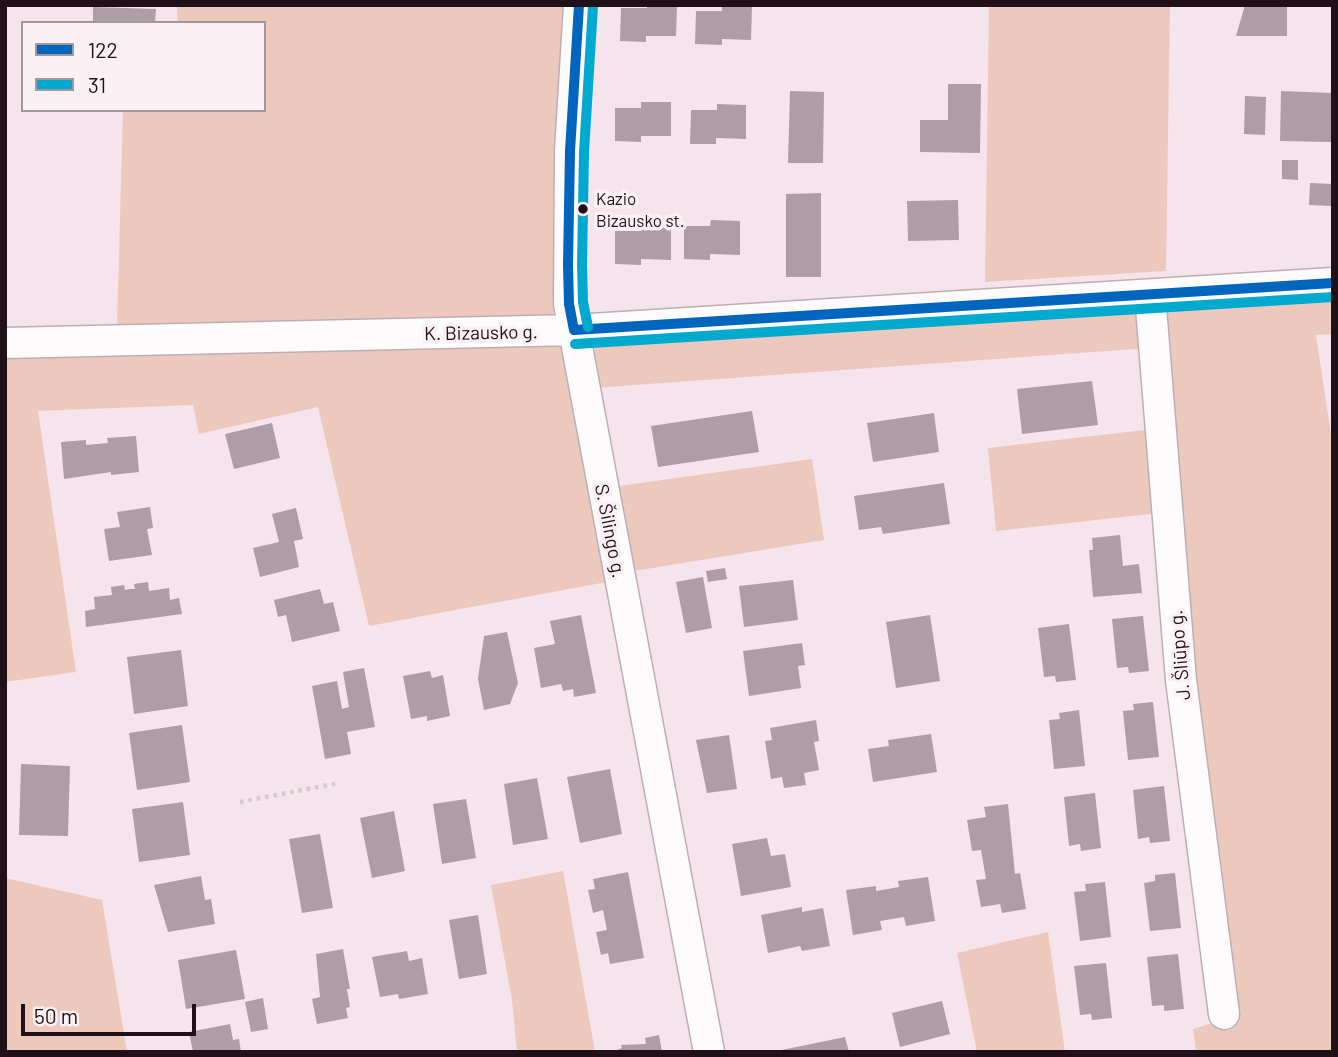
<!DOCTYPE html>
<html>
<head>
<meta charset="utf-8">
<style>
  body { margin:0 }
  #map { position:relative; width:1338px; height:1057px; overflow:hidden; background:#f5e4eb; font-family:Barlow,sans-serif }
  canvas { display:block }
  .frame { position:absolute; inset:0; border:7px solid #201017; pointer-events:none }
  .legend { position:absolute; left:21px; top:21px; width:245px; height:91px; box-sizing:border-box; background:#fbf1f5; border:2px solid #a3979c; margin:0; padding:9px 12px; list-style:none; font-size:21px; color:#201017 }
  .legend li { display:flex; align-items:center; gap:14px; height:35px }
  .legend b { width:35px; border:2px solid #a3979c }
  .scale { position:absolute; left:21px; top:1004px; width:175px; height:32px; box-sizing:border-box; border:4px solid #201017; border-top:0; padding-left:9px; font-size:21px; line-height:24px; white-space:nowrap; color:#201017; -webkit-text-stroke:5px #fbf1f5; paint-order:stroke }
</style>
</head>
<body>
<div id="map">
<canvas width="1338" height="1057"></canvas>
<div class="frame"></div>
<ul class="legend">
<li><b style="height:9px;background:#0065bd"></b>122</li>
<li><b style="height:9px;background:#00a9ce"></b>31</li>
</ul>
<div class="scale">50 m</div>
</div>
<script>
const ctx = document.querySelector('canvas').getContext('2d');
ctx.lineJoin = 'round';
function fill(path, color) {
  ctx.fillStyle = color;
  ctx.fill(path, 'evenodd');
}
function toPath(rows) {
  const path = new Path2D();
  for (const r of rows) {
    path.moveTo(r[0], r[1]);
    for (let i = 2; i < r.length; i += 2) path.lineTo(r[i], r[i + 1]);
  }
  return path;
}
function strokePath(path, color, width, dash) {
  ctx.strokeStyle = color;
  ctx.lineWidth = width;
  ctx.lineCap = dash ? 'butt' : 'round';
  ctx.setLineDash(dash || []);
  ctx.stroke(path);
}
function drawText(font, color, halo, rows, align = 'center') {
  ctx.font = font + ' Barlow,sans-serif';
  ctx.lineWidth = 7;
  ctx.setLineDash([]);
  ctx.textBaseline = 'middle';
  ctx.strokeStyle = halo;
  ctx.fillStyle = color;
  for (const [text, x, y, turn = 0] of rows) {
    ctx.save();
    ctx.translate(x, y);
    ctx.rotate((+turn || 0) * Math.PI / 180);
    ctx.textAlign = isNaN(turn) ? turn : align;
    if (halo) ctx.strokeText(text, 0, 0);
    ctx.fillText(text, 0, 0);
    ctx.restore();
  }
}
fill(toPath([
  [177,5,570,5,557,305,552,315,542,320,117,328,123,110,264,110,264,23,178,23],
  [989,5,1170,5,1166,271,985,282],
  [1333,292,1333,334,1316,335,1333,448,1333,1052,1196,1052,1193,1029,1234,1016,1211,829,1178,511,996,531,988,448,1170,427,1163,347,593,388,589,360,595,348,607,339],
  [559,344,566,352,607,582,369,626,318,407,199,434,193,405,38,411,76,672,5,682,5,353],
  [812,459,824,540,628,572,612,487],
  [563,871,595,1052,517,1052,512,1000,491,885],
  [5,878,102,900,127,1052,5,1052],
  [1048,932,1065,1052,977,1052,957,953]
]), '#edc9bd');
fill(toPath([
  [647,5,677,5,676,36,646,36,646,42,620,41,621,8,647,8],
  [722,5,752,6,751,40,722,39,722,45,695,44,696,11,722,11],
  [1245,5,1287,5,1287,36,1236,36],
  [93,7,156,9,155,23,93,23],
  [948,84,981,84,980,153,920,152,920,120,948,120],
  [790,91,824,92,823,163,788,163],
  [1281,91,1333,93,1331,142,1280,141],
  [1245,96,1266,97,1265,135,1244,134],
  [641,102,671,102,671,136,641,136,641,142,615,141,615,108,641,108],
  [717,104,746,105,746,139,716,138,716,144,690,144,691,110,717,110],
  [1282,160,1298,160,1298,180,1282,179],
  [1310,183,1333,184,1332,206,1309,205],
  [821,193,821,277,786,277,786,194],
  [958,200,959,240,908,241,907,201],
  [711,220,740,221,740,255,710,254,710,260,684,259,684,226,710,226],
  [641,225,671,226,671,260,641,259,641,265,615,264,615,231,641,231],
  [1092,381,1098,425,1022,434,1017,389],
  [752,411,759,452,658,467,651,426],
  [934,413,939,452,873,462,867,423],
  [272,423,280,458,234,469,225,434],
  [136,436,139,472,111,475,111,472,64,479,61,442,86,440,86,445,108,443,107,438],
  [944,483,950,524,883,534,881,527,859,530,854,496],
  [150,507,153,528,147,529,152,555,109,561,104,529,120,527,117,512],
  [296,508,303,539,294,541,299,567,260,577,253,548,279,542,272,514],
  [1120,535,1123,566,1139,564,1142,593,1093,597,1089,550,1093,550,1092,538],
  [725,568,727,579,708,582,706,571],
  [703,577,712,628,686,633,676,582],
  [793,580,798,620,744,627,739,586],
  [148,582,149,591,169,588,170,600,179,598,182,614,86,627,85,611,95,609,94,597,112,595,111,587,124,585,125,590,130,589,135,589,134,584],
  [320,589,324,604,333,602,340,631,292,642,286,615,278,617,274,600],
  [581,615,596,693,574,697,573,689,563,691,561,684,541,688,534,648,555,644,550,621],
  [930,615,940,681,896,688,886,622],
  [1143,616,1149,671,1129,673,1128,667,1117,668,1112,619],
  [1069,624,1076,680,1056,682,1055,676,1044,677,1038,628],
  [507,632,518,683,510,704,484,710,478,679,484,636],
  [802,643,805,665,798,666,801,688,749,696,743,651],
  [181,650,188,706,134,714,127,657],
  [364,668,375,727,347,732,351,754,325,759,312,686,337,681,342,709,349,707,343,672],
  [430,671,432,678,443,675,450,716,427,721,427,716,411,719,403,676],
  [1153,702,1159,757,1128,760,1123,711,1134,710,1133,704],
  [1079,710,1085,766,1054,769,1049,720,1060,719,1059,713],
  [816,720,819,741,814,742,819,770,804,773,806,785,784,788,782,777,771,779,765,741,772,740,770,728],
  [182,725,190,782,137,790,129,733],
  [931,734,937,772,873,782,868,749,889,746,888,740],
  [729,735,737,789,707,793,696,740],
  [21,764,70,766,68,836,19,835],
  [610,769,622,834,580,843,567,777],
  [537,778,548,839,513,845,504,784],
  [1164,786,1170,841,1150,843,1149,837,1138,839,1133,790],
  [1095,793,1101,848,1081,851,1080,844,1069,846,1064,797],
  [466,799,476,858,442,864,433,804],
  [183,802,190,855,139,862,132,809],
  [1008,804,1015,874,1020,873,1026,909,1002,913,1000,904,981,907,976,880,986,879,981,850,972,851,967,820,986,817,984,807],
  [394,811,405,871,372,878,360,818],
  [320,834,333,908,302,913,289,839],
  [767,838,771,856,785,854,791,887,741,896,732,844],
  [628,872,644,958,610,964,608,953,601,955,596,932,607,930,603,910,593,913,588,890,595,889,593,879],
  [1175,873,1181,928,1150,931,1144,883,1155,881,1155,875],
  [201,876,205,900,211,899,215,924,168,932,154,885],
  [928,877,935,921,906,926,904,917,880,921,882,930,853,935,846,890,876,886,876,891,888,889,899,887,898,881],
  [1105,882,1111,937,1080,941,1074,892,1086,891,1085,884],
  [802,907,802,912,823,908,830,946,802,951,800,946,768,953,761,915],
  [478,915,487,974,459,979,449,920],
  [343,949,350,989,347,989,350,1007,346,1008,348,1018,317,1024,312,999,320,997,316,954],
  [236,950,245,999,186,1009,178,960],
  [407,951,409,961,422,958,428,994,399,999,398,994,380,997,372,957],
  [1178,954,1184,1009,1164,1011,1164,1005,1152,1006,1147,957],
  [1106,963,1112,1018,1092,1020,1091,1014,1080,1015,1074,966],
  [263,998,268,1029,251,1032,245,1002],
  [942,1001,950,1034,900,1047,892,1013],
  [230,1024,233,1040,239,1039,241,1052,193,1052,189,1032],
  [659,1035,662,1052,612,1052,622,1048,621,1045,646,1044,645,1038],
  [845,1037,849,1052,777,1052,777,1051]
]), '#ad9ea5');
const minor = toPath([
  [579,5,570,151,569,304,709,1052],
  [1150,295,1181,680,1224,1014],
  [5,343,574,330,1333,283]
]);
strokePath(minor, '#bdaeb5', 33);
strokePath(toPath([
  [240,802,339,783]
]), '#d0ccce', 4.5, [3.5, 5]);
strokePath(minor, '#fefbfc', 30);
strokePath(toPath([
  [574,330,1333,283],
  [574,330,569,304,568,265,570,151,579,5]
]), '#0065bd', 10);
strokePath(toPath([
  [588,327,583,302,582,265,584,152,593,6],
  [575,344,1333,297]
]), '#00a9ce', 10);
for (const [x, y, r, color] of [
  [583,209,6,"#201017"]
]) {
  const dot = new Path2D();
  dot.arc(x, y, r, 0, 2 * Math.PI);
  ctx.fillStyle = color;
  ctx.fill(dot);
  strokePath(dot, '#fbf1f5', 2.5);
}
drawText('17px', '#201017', '#fbf1f5', [
  ["Kazio",596,199],
  ["Bizausko st.",596,221]
], 'left');
drawText('19px', '#201017', '#fbf1f5', [
  ["K. Bizausko g.",481,333,-1],
  ["S. Šilingo g.",610,531,79],
  ["J. Šliūpo g.",1180,655,-95]
]);
</script>
</body>
</html>
